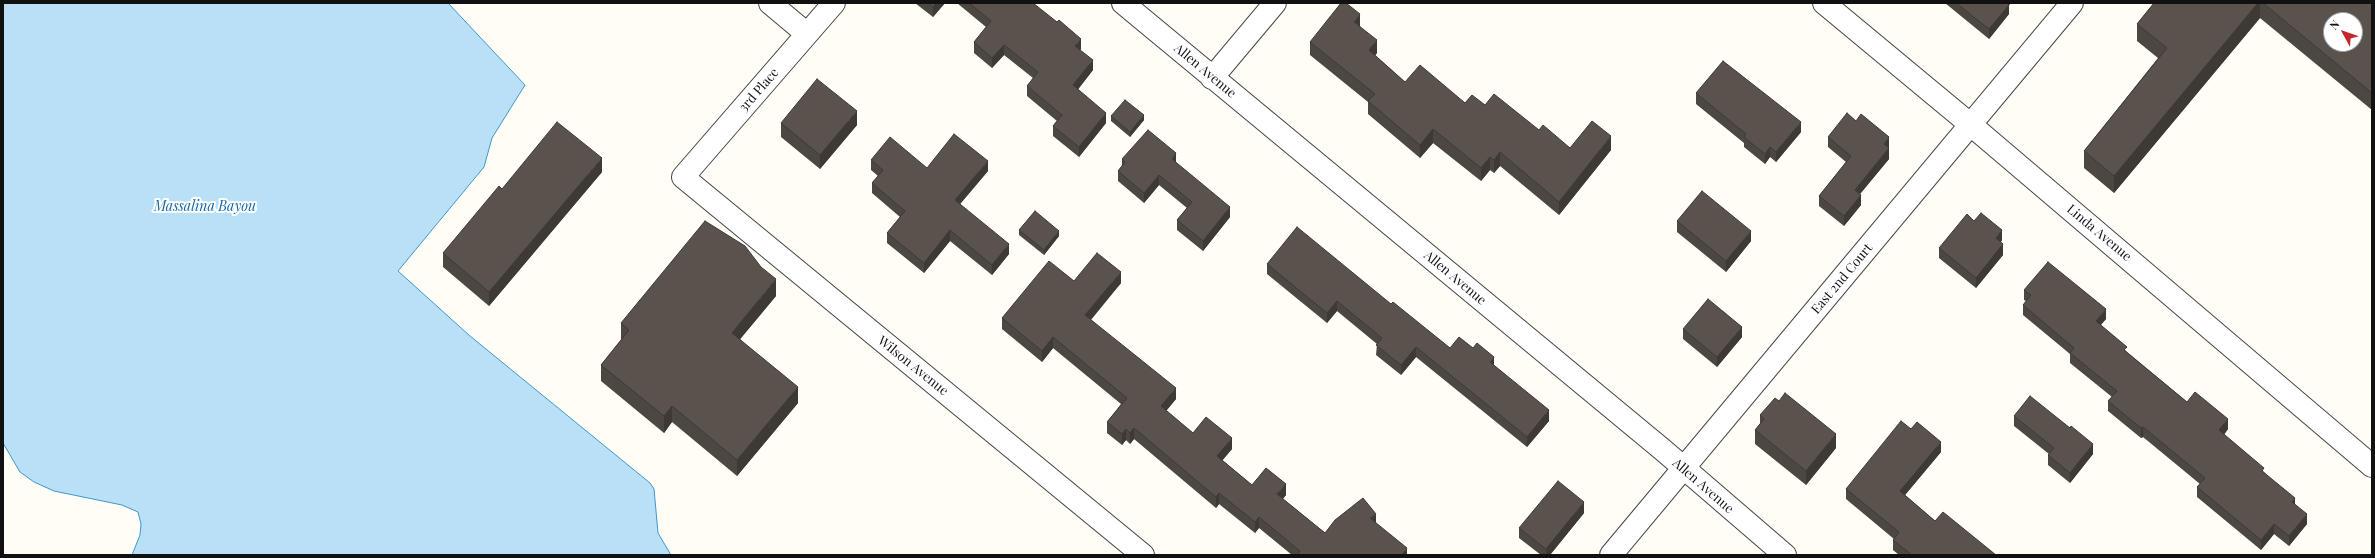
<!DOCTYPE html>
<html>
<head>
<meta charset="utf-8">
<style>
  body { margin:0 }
  #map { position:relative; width:2375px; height:558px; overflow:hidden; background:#fffdf5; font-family:"Playfair Display",serif }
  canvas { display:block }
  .frame { position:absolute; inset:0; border:4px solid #111; pointer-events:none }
  .north { position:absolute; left:2323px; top:12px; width:40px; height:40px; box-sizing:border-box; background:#fff; border:1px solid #a0a0a0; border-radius:50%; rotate:310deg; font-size:11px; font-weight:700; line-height:16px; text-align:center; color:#111 }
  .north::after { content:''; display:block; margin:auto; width:14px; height:18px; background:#c4262e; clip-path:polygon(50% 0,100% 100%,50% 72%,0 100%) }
</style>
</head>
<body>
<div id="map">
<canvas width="2375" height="558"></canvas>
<div class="frame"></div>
<div class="north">N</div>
</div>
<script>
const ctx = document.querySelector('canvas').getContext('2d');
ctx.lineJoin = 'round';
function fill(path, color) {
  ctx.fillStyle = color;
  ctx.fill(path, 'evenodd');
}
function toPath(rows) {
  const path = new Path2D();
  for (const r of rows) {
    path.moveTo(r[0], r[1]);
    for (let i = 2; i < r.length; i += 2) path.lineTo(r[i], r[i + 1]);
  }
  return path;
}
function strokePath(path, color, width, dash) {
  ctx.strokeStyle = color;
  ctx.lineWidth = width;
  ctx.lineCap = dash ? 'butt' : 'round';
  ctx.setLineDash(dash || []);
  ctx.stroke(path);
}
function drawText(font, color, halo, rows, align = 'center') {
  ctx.font = font + ' "Playfair Display",serif';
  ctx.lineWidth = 4;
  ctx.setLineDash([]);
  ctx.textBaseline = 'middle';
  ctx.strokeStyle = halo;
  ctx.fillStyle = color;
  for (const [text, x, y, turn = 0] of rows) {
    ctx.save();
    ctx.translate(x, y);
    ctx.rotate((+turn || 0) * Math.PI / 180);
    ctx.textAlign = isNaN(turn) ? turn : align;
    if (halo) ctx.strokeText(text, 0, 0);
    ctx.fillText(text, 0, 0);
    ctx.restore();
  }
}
const water = toPath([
  [3,3,448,3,525,85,492,138,484,167,398,271,470,336,650,483,654,489,658,533,671,555,132,555,140,535,141,524,138,512,122,505,54,491,34,482,20,472,3,443,3,3]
]);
fill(water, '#b9e0f7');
strokePath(water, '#3f96cf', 1);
const minor = toPath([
  [770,3,807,34],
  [834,3,683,177,1143,555],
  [1123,3,1663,450,1785,555],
  [1824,3,1971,125,2372,466],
  [1212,78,1275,3],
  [1611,555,2072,3]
]);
strokePath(minor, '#444', 24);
strokePath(minor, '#fff', 22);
fill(toPath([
  [915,3,945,3,933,17],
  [957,3,1033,3,1081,49,1080,50,1093,70,1078,89,1106,123,1079,157,1053,136,1053,126,1057,121,1027,96,1027,86,1033,78,1004,55,992,68,974,53,974,42,986,27],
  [1945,3,2011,3,2009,5,2009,14,1989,39],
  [2154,3,2372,3,2372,110,2260,18,2114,193,2084,168,2084,151,2158,58,2137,41,2137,24],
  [1360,26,1377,53,1375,55,1405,82,1465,103,1485,105,1539,130,1570,148,1611,150,1559,215,1500,166,1494,173,1490,170,1481,181,1433,143,1420,158,1368,114,1368,102,1310,55,1310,42],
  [1696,93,1801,132,1776,162,1770,157,1765,164,1744,147,1744,143,1696,104],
  [1111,116,1144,120,1130,137,1111,121],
  [781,123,857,125,820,169,781,137],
  [1828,137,1889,147,1889,159,1860,194,1861,205,1844,226,1819,206,1819,196,1846,162,1828,147],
  [1122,159,1176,163,1230,217,1203,251,1177,230,1177,220,1187,208,1159,185,1144,203,1118,181,1118,171,1122,166],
  [871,160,927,168,988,171,960,204,1009,254,992,275,950,241,924,273,887,243,887,233,900,217,872,193,872,183,878,176,871,170],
  [602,172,489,306,443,267,443,253,502,189],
  [1677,221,1751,241,1726,272,1677,232],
  [1974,221,2002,240,2001,242,2003,255,1976,288,1939,258,1939,248],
  [1019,230,1059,236,1044,255,1019,235],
  [1267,264,1391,304,1450,348,1494,366,1549,421,1527,447,1416,357,1401,375,1376,355,1377,344,1337,311,1327,323,1267,274],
  [1074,281,1121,283,1091,320,1176,399,1166,411,1193,433,1232,449,1222,460,1252,485,1286,495,1283,499,1325,533,1376,523,1407,555,1292,555,1259,528,1255,533,1219,504,1216,508,1134,439,1130,444,1126,440,1122,445,1107,433,1107,422,1121,404,1053,348,1042,362,1002,329,1002,318],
  [2024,290,2106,319,2100,325,2127,352,2187,402,2228,429,2224,435,2264,472,2295,505,2307,524,2289,546,2274,534,2261,550,2197,497,2197,487,2200,484,2143,437,2141,438,2108,411,2108,401,2112,397,2070,363,2070,354,2023,315,2023,305,2026,301,2024,300],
  [776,296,740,339,798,403,737,476,672,422,664,433,601,381,601,365,621,340,621,323],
  [1683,329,1742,337,1717,367,1683,339],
  [1779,401,1836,448,1806,485,1755,444,1755,430,1760,424,1760,415],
  [2014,416,2093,454,2070,483,2048,465,2048,455,2049,454,2014,426],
  [1911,429,1941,452,1905,495,1935,521,1996,555,1899,555,1893,550,1893,540,1894,539,1846,499,1846,489],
  [1584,513,1550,555,1541,555,1519,538,1519,528]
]), '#4d4742');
fill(toPath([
  [936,3,945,3,933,17,933,7],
  [2005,3,2011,3,2009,5,2009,14,1989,39,1989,29],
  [2258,3,2260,3,2260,18,2114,193,2114,176],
  [1360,14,1360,27,1354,22],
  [1081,39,1081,49,1075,56,1075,46],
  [1377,40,1377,53,1369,63,1369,50],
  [1004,45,1004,55,992,68,992,58],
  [1093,60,1093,70,1073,96,1073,85],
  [857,111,857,125,820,169,820,155],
  [1106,113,1106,123,1079,157,1079,147],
  [1144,115,1144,120,1130,137,1130,132],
  [1801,122,1801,132,1776,162,1776,152],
  [1433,129,1433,143,1420,158,1420,145],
  [1611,136,1611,150,1559,215,1559,202],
  [1889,137,1889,147,1884,154,1884,144],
  [1770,147,1770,157,1765,164,1765,154],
  [1889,148,1889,159,1855,200,1855,190],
  [1500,152,1500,166,1494,173,1494,160],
  [1176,153,1176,163,1172,159],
  [1490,157,1490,170,1481,181,1481,168],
  [602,158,602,172,489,306,489,292],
  [988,161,988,171,955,210,955,200],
  [1159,175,1159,185,1144,203,1144,193],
  [1861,195,1861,205,1844,226,1844,216],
  [1230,207,1230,217,1203,251,1203,241],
  [950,230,950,241,924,273,924,263],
  [2002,230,2002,240,1996,248,1996,238],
  [1059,231,1059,236,1044,255,1044,250],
  [1751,231,1751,241,1726,272,1726,261],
  [1009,244,1009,254,992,275,992,265],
  [2003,244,2003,255,1976,288,1976,278],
  [1121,272,1121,283,1085,326,1085,315],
  [776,279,776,296,732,349,732,333],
  [1337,301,1337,311,1327,323,1327,313],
  [2106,309,2106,319,2096,331,2096,321],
  [1742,327,1742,337,1717,367,1717,357],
  [1053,337,1053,348,1042,362,1042,351],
  [1416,347,1416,357,1401,375,1401,365],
  [1494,357,1494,367,1490,362],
  [798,387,798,403,737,476,737,460],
  [1176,388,1176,399,1161,417,1161,406],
  [672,406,672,422,664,433,664,416],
  [1549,410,1549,421,1527,447,1527,437],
  [2228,419,2228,429,2219,440,2219,430],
  [2143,427,2143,437,2141,438,2141,428],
  [1134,428,1134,439,1130,444,1130,433],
  [1126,429,1126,440,1122,445,1122,434],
  [1836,434,1836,448,1806,485,1806,471],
  [1232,438,1232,449,1217,467,1217,456],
  [1941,442,1941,452,1900,501,1900,491],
  [2093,444,2093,454,2070,483,2070,473],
  [1286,484,1286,495,1277,505,1277,494],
  [1219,493,1219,504,1216,508,1216,497],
  [2295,498,2295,508,2292,502],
  [1584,502,1584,513,1550,555,1546,555,1546,549],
  [1376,514,1376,525,1370,518],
  [2307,514,2307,524,2289,546,2289,536],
  [1259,517,1259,528,1255,533,1255,522],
  [2274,524,2274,534,2261,550,2261,540],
  [1407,548,1407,555,1402,555]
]), '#3f3936');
const building = toPath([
  [928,3,936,3,933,7,928,3],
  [969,3,1033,3,1057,22,1059,20,1081,39,1075,46,1093,60,1073,85,1106,113,1079,147,1053,126,1062,115,1027,86,1038,72,1004,45,992,58,974,42,991,21,969,3],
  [1341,3,1346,3,1360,14,1354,22,1377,40,1369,50,1405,82,1420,65,1465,103,1472,95,1485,105,1494,94,1539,130,1543,125,1570,148,1592,121,1611,136,1559,202,1500,152,1494,160,1490,157,1481,168,1433,129,1420,145,1368,101,1375,94,1310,42,1341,3],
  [1956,3,2007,3,2009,5,1989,29,1956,3],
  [2154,3,2258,3,2114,176,2084,151,2167,48,2137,24,2154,3],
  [2263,3,2372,3,2372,93,2263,3],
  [2331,20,2355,20,2355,44,2331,44,2331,20],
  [1723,61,1801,122,1776,152,1770,147,1765,154,1744,137,1746,134,1696,93,1723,61],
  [817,79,857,111,820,155,781,123,817,79],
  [1125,100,1144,115,1130,132,1111,116,1125,100],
  [1847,113,1856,121,1861,114,1889,137,1884,144,1889,148,1855,190,1861,195,1844,216,1819,196,1851,156,1828,137,1847,113],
  [557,122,602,158,489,292,443,253,499,186,502,189,557,122],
  [1148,130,1176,153,1172,159,1230,207,1203,241,1177,220,1192,202,1159,175,1144,193,1118,171,1125,162,1122,159,1148,130],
  [954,134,988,161,955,200,1009,244,992,265,950,230,924,263,887,233,905,211,872,183,883,170,871,160,890,137,927,168,954,134],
  [1702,191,1751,231,1726,261,1677,221,1702,191],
  [1035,211,1059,231,1044,250,1019,230,1035,211],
  [1981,213,2002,230,1996,238,2003,244,1976,278,1939,248,1967,214,1974,221,1981,213],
  [705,221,745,246,761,267,776,279,732,333,798,387,737,460,672,406,664,416,601,365,629,330,621,323,705,221],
  [1297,227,1391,304,1393,302,1450,348,1459,337,1473,348,1477,343,1494,357,1490,362,1549,410,1527,437,1416,347,1401,365,1376,345,1382,338,1337,301,1327,313,1267,264,1297,227],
  [1097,253,1121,272,1085,315,1176,388,1161,406,1193,433,1206,417,1232,438,1217,456,1252,485,1266,468,1286,484,1277,494,1325,533,1335,520,1363,498,1376,514,1370,518,1407,548,1402,555,1297,555,1300,551,1259,517,1255,522,1219,493,1216,497,1134,428,1130,433,1126,429,1122,434,1107,422,1127,398,1053,337,1042,351,1002,318,1049,261,1074,281,1097,253],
  [2048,262,2106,309,2096,321,2127,347,2124,350,2187,402,2195,392,2228,419,2219,430,2264,468,2262,471,2295,498,2292,502,2307,514,2289,536,2274,524,2261,540,2197,487,2205,478,2143,427,2141,428,2108,401,2117,391,2070,353,2074,348,2023,305,2031,295,2024,290,2048,262],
  [1708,299,1742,327,1717,357,1683,329,1708,299],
  [1785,393,1836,434,1806,471,1755,430,1764,419,1760,415,1775,398,1779,401,1785,393],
  [2030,396,2070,428,2071,426,2093,444,2070,473,2048,455,2054,448,2014,416,2030,396],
  [1901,421,1911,429,1917,422,1941,442,1900,491,1935,521,1943,512,1996,555,1912,555,1893,540,1899,532,1846,489,1901,421],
  [1558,481,1584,502,1546,549,1519,528,1558,481]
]);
fill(building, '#5a524d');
strokePath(building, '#3f3936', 1);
drawText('13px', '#111', '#fff', [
  ["Allen Avenue",1205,71,40],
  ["3rd Place",759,90,-49],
  ["Linda Avenue",2099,233,40],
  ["Allen Avenue",1455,278,40],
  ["East 2nd Court",1842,279,-50],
  ["Wilson Avenue",913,366,39],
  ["Allen Avenue",1703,486,41]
]);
drawText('italic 14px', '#1768a6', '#fff', [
  ["Massalina Bayou",205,207]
]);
</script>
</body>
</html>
